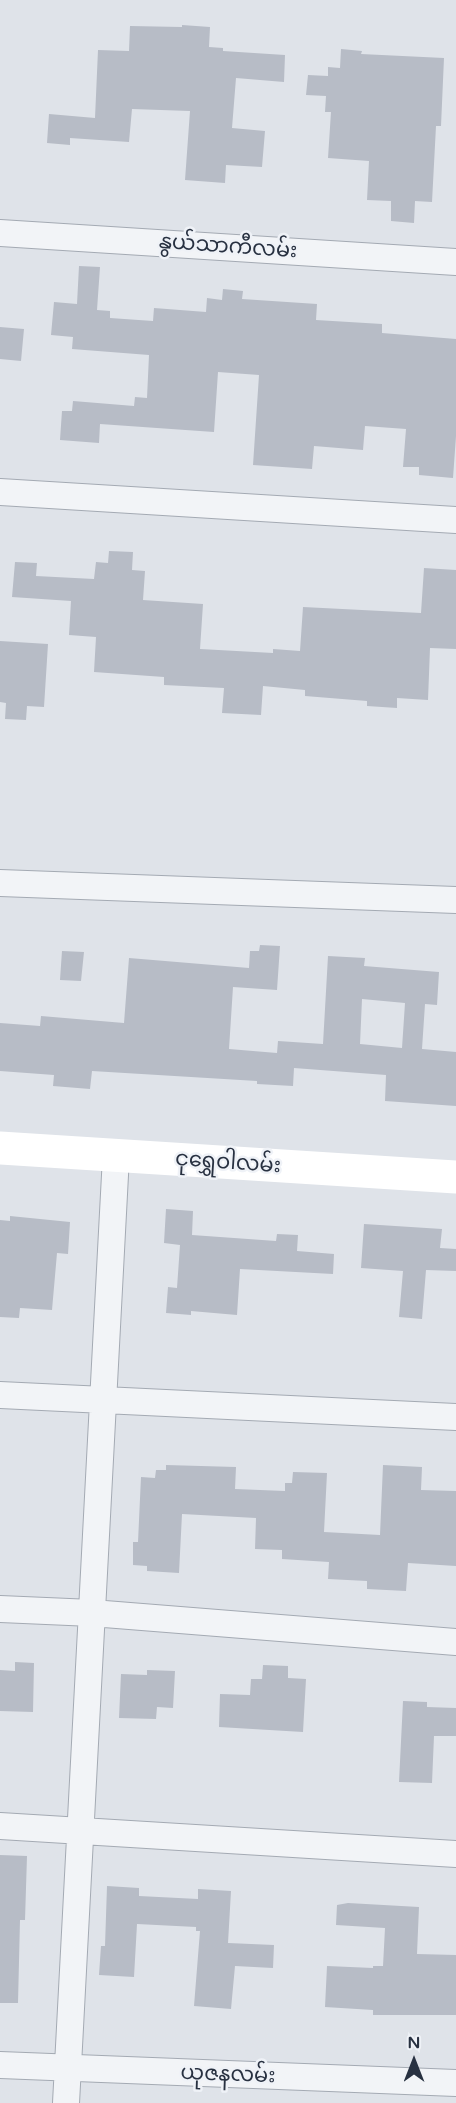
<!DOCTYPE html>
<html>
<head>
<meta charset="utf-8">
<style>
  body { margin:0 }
  #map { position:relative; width:456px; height:2103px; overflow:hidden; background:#dfe3e9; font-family:"Varela Round",sans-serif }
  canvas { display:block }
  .north { position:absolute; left:384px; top:2031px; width:60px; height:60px; -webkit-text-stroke:4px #eff2f7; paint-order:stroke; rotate:0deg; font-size:16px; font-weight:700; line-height:24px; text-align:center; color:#283141 }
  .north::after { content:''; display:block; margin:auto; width:21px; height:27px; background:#283141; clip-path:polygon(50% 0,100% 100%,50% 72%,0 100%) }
</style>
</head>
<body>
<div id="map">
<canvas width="456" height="2103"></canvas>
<div class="north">N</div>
</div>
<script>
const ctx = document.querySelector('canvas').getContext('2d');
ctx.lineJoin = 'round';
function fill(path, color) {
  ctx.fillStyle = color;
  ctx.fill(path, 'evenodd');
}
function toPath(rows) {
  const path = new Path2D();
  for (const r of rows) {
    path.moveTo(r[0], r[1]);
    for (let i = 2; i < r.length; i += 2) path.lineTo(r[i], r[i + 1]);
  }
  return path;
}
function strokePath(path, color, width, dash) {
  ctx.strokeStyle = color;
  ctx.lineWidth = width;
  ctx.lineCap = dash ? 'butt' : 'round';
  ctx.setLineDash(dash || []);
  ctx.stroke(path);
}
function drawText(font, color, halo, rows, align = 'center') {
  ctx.font = font + ' "Varela Round","Noto Sans Myanmar",sans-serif';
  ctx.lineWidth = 5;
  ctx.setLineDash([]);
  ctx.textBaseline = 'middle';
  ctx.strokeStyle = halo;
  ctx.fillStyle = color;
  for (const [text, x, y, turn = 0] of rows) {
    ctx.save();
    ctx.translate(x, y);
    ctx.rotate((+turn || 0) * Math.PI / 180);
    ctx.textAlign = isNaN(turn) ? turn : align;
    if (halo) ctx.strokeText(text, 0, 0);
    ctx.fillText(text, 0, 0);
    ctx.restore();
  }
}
fill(toPath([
  [182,25,210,27,209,47,223,48,223,51,285,55,284,82,236,78,232,128,265,131,262,167,226,165,225,183,185,180,190,111,132,109,129,142,70,138,70,145,47,143,49,114,95,118,98,50,129,51,130,26,182,27],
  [341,49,362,51,361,54,444,58,441,126,436,126,432,202,415,201,414,223,391,221,391,201,367,200,369,161,328,158,331,112,325,112,326,96,306,95,308,75,328,76,328,67,340,68],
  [79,266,100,267,97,310,110,311,110,318,153,321,154,308,206,312,207,298,222,300,223,289,243,291,242,299,317,304,316,320,382,324,382,333,456,339,456,436,453,478,419,475,419,467,403,467,406,429,365,426,363,450,314,446,312,469,253,465,259,375,218,372,214,432,100,424,99,443,60,440,62,411,72,411,73,401,134,406,135,397,147,398,149,355,72,349,73,337,51,335,54,302,77,304],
  [0,327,24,329,21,361,0,359],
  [109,551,133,552,132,570,145,571,143,600,203,604,200,649,273,653,273,649,300,651,303,607,421,613,424,568,456,570,456,649,430,648,428,700,397,698,397,708,367,706,367,701,305,696,305,690,263,686,261,715,222,713,224,688,164,685,164,677,94,672,96,637,69,635,71,601,12,597,15,562,37,563,36,576,94,579,96,562,108,563],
  [0,641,48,644,44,707,27,706,26,720,5,719,6,703,0,702],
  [260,945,280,946,277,990,233,987,229,1049,277,1053,278,1041,323,1044,328,956,365,958,364,966,439,972,437,1005,425,1004,422,1049,456,1052,456,1106,385,1101,386,1075,294,1068,293,1086,257,1084,257,1081,92,1071,90,1089,53,1086,54,1075,0,1071,0,1023,40,1026,41,1016,124,1023,129,958,249,968,250,951,259,951],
  [362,999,405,1003,402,1048,360,1044],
  [62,951,84,952,81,981,60,980],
  [166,1209,193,1211,192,1235,276,1241,277,1234,298,1235,297,1251,334,1254,333,1274,240,1269,237,1315,191,1311,191,1315,166,1313,168,1287,177,1288,180,1245,164,1243],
  [10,1216,70,1222,68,1254,57,1253,52,1310,20,1308,19,1318,0,1317,0,1220,10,1221],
  [364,1224,442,1229,440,1248,456,1249,456,1271,426,1270,422,1319,399,1317,403,1271,361,1268],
  [166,1465,236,1467,235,1489,285,1491,285,1483,292,1483,293,1472,327,1473,324,1532,380,1535,383,1465,422,1467,421,1490,456,1491,456,1566,408,1563,406,1591,367,1589,367,1581,328,1579,329,1562,282,1559,282,1550,255,1549,256,1518,182,1514,179,1573,147,1571,147,1566,133,1565,133,1542,138,1542,141,1477,155,1478,156,1470,166,1470],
  [15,1662,34,1663,33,1712,0,1711,0,1670,15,1671],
  [263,1665,288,1666,288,1678,306,1679,303,1732,219,1727,220,1694,250,1695,251,1679,262,1679],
  [147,1670,175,1671,173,1708,157,1707,156,1719,119,1718,121,1674,147,1675],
  [403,1701,427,1702,427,1707,456,1708,456,1736,434,1736,432,1783,399,1782],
  [0,1855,27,1856,25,1920,20,1920,18,2003,0,2003],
  [107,1886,139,1888,139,1896,198,1899,198,1889,231,1891,228,1943,274,1945,273,1968,235,1966,231,2009,194,2006,200,1931,196,1931,196,1927,137,1924,134,1977,99,1975,101,1946,105,1946],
  [348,1903,419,1907,417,1954,456,1955,456,2015,373,2015,373,2010,325,2007,327,1966,373,1968,373,1966,383,1966,385,1928,336,1925,337,1905]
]), '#b7bcc6');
const street = toPath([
  [0,233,456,262],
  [0,492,456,520],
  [0,883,456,900],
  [0,1395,456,1417],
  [0,1609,92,1613,456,1642],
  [0,1826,456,1854],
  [0,2065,456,2083],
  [66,2103,116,1156]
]);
strokePath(street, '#a4aab3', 28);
strokePath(street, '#f2f4f7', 26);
strokePath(toPath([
  [0,1148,456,1177]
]), '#fff', 33);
drawText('21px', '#283141', '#eff2f7', [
  ["နွယ်သာကီလမ်း",228,247,4],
  ["ငုရွှေဝါလမ်း",228,1163,4],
  ["ယုဇနလမ်း",228,2075,2]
]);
</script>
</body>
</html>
